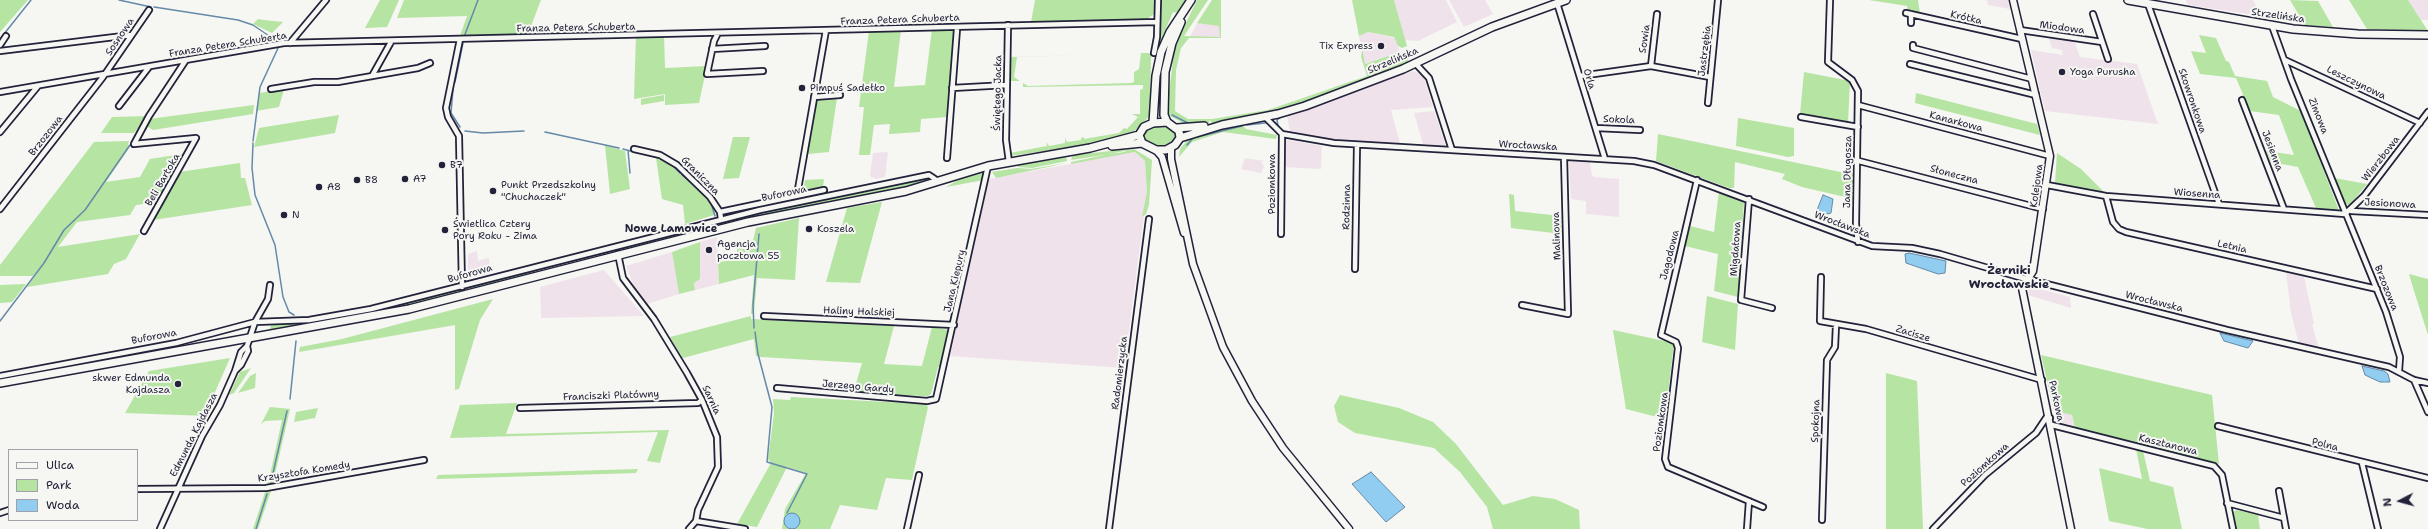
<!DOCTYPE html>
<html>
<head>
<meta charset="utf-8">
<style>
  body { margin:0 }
  #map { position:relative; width:2428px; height:529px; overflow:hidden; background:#f6f6f2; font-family:"Shantell Sans",sans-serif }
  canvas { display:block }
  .legend { position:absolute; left:8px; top:449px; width:130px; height:72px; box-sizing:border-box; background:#f6f6f2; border:1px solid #a1a1a9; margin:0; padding:5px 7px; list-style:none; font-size:12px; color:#22223b }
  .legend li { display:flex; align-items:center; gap:8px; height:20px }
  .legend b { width:20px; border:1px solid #a1a1a9 }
  .north { position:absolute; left:2380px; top:481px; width:40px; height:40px; -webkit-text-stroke:3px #f6f6f2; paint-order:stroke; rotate:264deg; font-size:11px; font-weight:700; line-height:16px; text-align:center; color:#22223b }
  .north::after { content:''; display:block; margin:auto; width:14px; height:18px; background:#22223b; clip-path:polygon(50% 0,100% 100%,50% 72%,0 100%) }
</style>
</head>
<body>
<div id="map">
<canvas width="2428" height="529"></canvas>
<ul class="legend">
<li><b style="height:5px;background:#f6f6f2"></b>Ulica</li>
<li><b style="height:11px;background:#b6e4a3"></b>Park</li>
<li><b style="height:11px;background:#91cdf1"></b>Woda</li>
</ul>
<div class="north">N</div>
</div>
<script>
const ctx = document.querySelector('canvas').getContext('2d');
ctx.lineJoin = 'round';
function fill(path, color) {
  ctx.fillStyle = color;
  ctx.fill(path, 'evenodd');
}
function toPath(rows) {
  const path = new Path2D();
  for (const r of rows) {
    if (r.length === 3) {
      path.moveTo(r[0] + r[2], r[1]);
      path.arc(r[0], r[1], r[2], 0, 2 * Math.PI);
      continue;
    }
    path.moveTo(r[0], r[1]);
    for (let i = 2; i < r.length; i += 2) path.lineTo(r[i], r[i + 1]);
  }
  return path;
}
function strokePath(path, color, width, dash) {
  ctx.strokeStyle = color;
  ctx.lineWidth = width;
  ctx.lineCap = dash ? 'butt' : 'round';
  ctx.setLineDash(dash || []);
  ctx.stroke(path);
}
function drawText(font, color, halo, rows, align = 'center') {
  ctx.font = font + ' "Shantell Sans",sans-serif';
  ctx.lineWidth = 4;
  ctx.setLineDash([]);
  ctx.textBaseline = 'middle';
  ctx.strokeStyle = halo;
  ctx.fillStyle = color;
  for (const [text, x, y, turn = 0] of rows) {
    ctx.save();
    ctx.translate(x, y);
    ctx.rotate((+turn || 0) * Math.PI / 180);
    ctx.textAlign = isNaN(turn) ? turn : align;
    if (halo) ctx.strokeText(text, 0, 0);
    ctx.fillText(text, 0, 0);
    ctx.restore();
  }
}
fill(toPath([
  [1394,0,1446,0,1457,22,1418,41,1405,40],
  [1449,0,1485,0,1493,14,1464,27],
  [1987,0,2008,0,2010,9,1988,5],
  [2186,0,2253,0,2259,11,2254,15,2188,5],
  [2408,0,2428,0,2428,20,2421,20],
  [1197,23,1220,25,1220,37,1190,37],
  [1368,32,1395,38,1400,52,1364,64,1359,36],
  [2048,36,2074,40,2080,57,2137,64,2158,124,2045,111,2031,50,2063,55,2062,50,2052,48],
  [1413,71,1423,75,1433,107,1391,110,1400,143,1329,139,1290,131,1287,116],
  [1434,111,1444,140,1445,146,1423,144,1414,113],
  [1283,139,1322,146,1321,169,1283,167],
  [888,152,885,177,876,179,870,176,873,153],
  [1135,152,1145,161,1147,192,1124,368,949,356,989,179],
  [1245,158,1265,161,1261,162,1264,166,1261,173,1241,169],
  [1572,161,1590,162,1592,175,1594,177,1619,179,1619,217,1586,214,1586,201,1571,199,1569,163],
  [717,237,719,284,695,290,694,283,700,279,700,242],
  [477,251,478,261,489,258,490,274,468,278,468,254],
  [672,252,679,294,647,304,633,284,626,266],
  [604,270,644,316,541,318,540,287],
  [2286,272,2304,276,2314,324,2312,324,2319,349,2299,344,2291,313],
  [2032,287,2070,297,2071,308,2028,295,2029,289],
  [2054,411,2072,415,2075,428,2057,424]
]), '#f0e2ea');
fill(toPath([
  [0,0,28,0,0,32],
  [380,0,399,0,387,27,365,28],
  [404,0,541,0,528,34,460,36,467,16,397,18],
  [1035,0,1154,0,1154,14,1147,19,1031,22],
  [1161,0,1189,0,1178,13,1173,12,1163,35,1157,55,1151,114,1152,84,1159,37],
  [1197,0,1208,0,1184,36,1220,37,1219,26,1197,23,1212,0,1221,0,1221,38,1189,38,1181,48,1176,70,1175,111,1188,119,1212,119,1268,110,1367,76,1361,57,1362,49,1365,64,1400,52,1407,55,1409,64,1299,106,1227,123,1213,124,1209,120,1209,124,1188,126,1169,115,1169,92,1174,53,1181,33],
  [1352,0,1394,0,1407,46,1402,48,1398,46,1394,37,1368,32,1359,36],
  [1869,0,1918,0,1920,14,1908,12,1907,6],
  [2290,0,2318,1,2333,27,2305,25],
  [2349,0,2408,0,2428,31,2367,29],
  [258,19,264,20,283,22,272,33,253,24],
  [954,28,947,117,921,119,920,132,889,134,890,124,874,125,870,155,859,155,864,107,859,107,869,31,901,30,894,87,925,85,932,29],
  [636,35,664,35,665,68,707,66,699,103,665,105,665,94,634,99],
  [2199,35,2216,38,2226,61,2229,62,2235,76,2267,81,2273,97,2301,111,2338,208,2338,212,2316,208,2298,167,2271,162,2266,151,2294,155,2279,115,2250,111,2236,78,2200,74,2191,51,2206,53],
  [1141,53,1151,53,1150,116,1131,134,1093,144,1010,156,1010,153,1047,146,1046,142,1049,146,1065,143,1065,138,1067,142,1081,140,1081,138,1084,137,1084,139,1119,133,1124,128,1127,129,1138,117,1132,114,1140,114,1140,90,1143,89,1143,85,1023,87,1023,83,1028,86,1131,83,1134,82,1134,72,1139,69],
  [1089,55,1017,57,1014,77,1020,81,1011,81,1011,57],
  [1804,72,1850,81,1848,123,1800,114],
  [284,89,279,107,256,111,259,93],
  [1916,93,2037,124,2040,135,1915,103],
  [664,95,664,101,641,105,641,99],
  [837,98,829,152,808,154,807,159,805,158,815,99],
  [254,105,253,114,153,130,145,125,149,119],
  [339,115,335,133,254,147,259,128],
  [148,116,134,133,101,133,112,117],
  [1738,118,1794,128,1794,156,1788,157,1736,146],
  [1242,124,1246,129,1277,135,1276,139,1223,132,1192,142,1179,157,1180,149,1191,136],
  [1165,125,1176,133,1174,142,1159,148,1147,144,1143,136,1146,130,1152,126],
  [1658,134,1855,175,1854,199,1802,187,1782,179,1785,174,1735,162,1734,188,1729,188,1656,161],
  [733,137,750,137,739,178,723,179],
  [129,141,128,145,131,145,106,182,140,177,150,159,188,153,165,190,151,196,144,204,136,205,130,215,77,222,58,247,140,234,126,259,114,264,108,274,27,287,48,258,33,276,0,276,0,265,94,142],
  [605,145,625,151,630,189,610,194],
  [1130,149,1124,152,1071,160,1073,155],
  [1134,149,1152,160,1149,205,1146,214,1142,217,1147,192,1145,161,1135,152,1071,164,1071,162],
  [2057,153,2081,169,2104,192,2055,183],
  [1066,157,1067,161,1032,168,1018,167,1019,163],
  [656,158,669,164,702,194,713,207,714,215,685,224,683,205,662,199],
  [240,163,241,178,245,178,252,205,153,220,179,172],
  [1067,163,996,178,992,172,1017,168,1031,169],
  [985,172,984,180,946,187,960,179],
  [927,178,932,180,916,185,664,239,602,255,602,252,769,210],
  [2334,178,2367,184,2349,206,2342,200],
  [824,179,823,187,803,191,805,180],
  [1719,191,1744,200,1738,297,1714,291,1718,254,1685,246,1690,226,1714,232],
  [1509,194,1514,195,1515,211,1561,216,1562,234,1511,228],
  [882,202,860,283,826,282,847,208],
  [799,218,795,280,757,278,754,314,751,314,754,275,719,284,718,262,736,260,738,243,753,240,756,228],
  [700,242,700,279,694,283,695,290,679,294,672,252],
  [535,269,538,272,424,303,269,332,272,322,312,322,376,310],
  [2409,274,2428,279,2428,335,2414,291],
  [26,284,12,302,0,303,0,285],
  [1707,296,1738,304,1735,350,1702,342],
  [493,299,480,320,459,389,455,390,455,325,299,352,300,347,342,339],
  [751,316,751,319,894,326,884,364,922,366,932,327,949,330,940,367,938,367,931,394,928,396,853,394,862,363,761,357,756,356,754,339,683,358,670,337],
  [1613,330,1674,343,1665,419,1626,409],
  [151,349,166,350,33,373,0,381,3,378],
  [2041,355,2212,395,2219,464,2075,428,2072,415,2054,411],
  [230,358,212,399,214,401,208,416,125,413,149,371],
  [251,368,234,393,229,395,240,372],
  [256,373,255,388,238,393,250,376],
  [1886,373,1917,381,1923,529,1886,529],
  [1340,395,1399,408,1433,422,1456,444,1503,505,1533,496,1555,499,1579,510,1580,529,1493,529,1487,507,1460,472,1434,448,1355,433,1338,422,1334,406],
  [791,397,926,404,928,407,912,480,886,478,877,510,840,505,830,529,782,529,785,509,806,473,787,467,757,527,737,524,771,463,768,459,774,413,773,399,790,400],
  [517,403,506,434,669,430,660,463,647,461,658,432,450,438,460,405],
  [270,407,290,409,273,483,268,484,284,411,282,420,265,421,261,424],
  [318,408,315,418,294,422,296,412],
  [2136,449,2143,451,2150,481,2173,487,2182,529,2148,529,2109,521,2099,468,2142,479],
  [638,469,636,473,436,479,438,475],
  [271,491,258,529,253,529,265,492],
  [2237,510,2258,515,2260,529,2236,529,2233,512]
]), '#b6e4a3');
const water = toPath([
  [1823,195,1833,199,1831,213,1828,214,1817,210,1823,195],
  [1909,253,1946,261,1945,273,1938,274,1906,263,1905,254,1909,253],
  [2220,333,2253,341,2248,348,2224,341,2220,333],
  [2362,366,2384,371,2388,374,2390,382,2380,382,2365,375,2362,366],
  [1371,472,1405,507,1386,522,1352,484,1371,472],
  [792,521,8]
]);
fill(water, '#91cdf1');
strokePath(water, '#6589a8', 1);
strokePath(toPath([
  [119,0,151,7],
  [154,7,238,20,253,25,278,42],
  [4,34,31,0],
  [464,37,478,0],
  [455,82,463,43],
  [453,89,451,113,460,127],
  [1172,115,1188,123,1198,124],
  [1247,125,1265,123],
  [1278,126,1277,120,1282,116],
  [465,131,483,133,524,131],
  [545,132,619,148],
  [253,141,260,87,279,46],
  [253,143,252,168,255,195,275,245,283,297,289,312,294,315],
  [1187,145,1193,138,1242,126],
  [623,149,630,151],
  [628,150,630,173],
  [634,151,663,159],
  [670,163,680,173],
  [682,175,703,193],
  [705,195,711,203,715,216],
  [0,321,44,263,64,230,85,210,130,145],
  [754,328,753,305,759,234],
  [755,332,758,354,772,407,767,462,807,474,787,513],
  [290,399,296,341],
  [271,482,287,411],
  [256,529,267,494]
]), '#6589a8', 1.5);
const minor = toPath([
  [1830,0,1828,62,1852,80,1858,91,1856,224,1858,242],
  [1557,3,1605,159],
  [2148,4,2219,204],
  [1906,13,2022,39],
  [1911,14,1911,23],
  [2093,14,2108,59],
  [1008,25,1006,140,1009,162],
  [2272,26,2291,79,2386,312,2400,357,2399,371],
  [2020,30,2102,42],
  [718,33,714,41,707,74,763,71],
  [460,39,446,108,448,117,459,136,462,287],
  [290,43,326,0],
  [0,45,6,36],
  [1913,45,1913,48,2032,79],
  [712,49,765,46],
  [0,51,131,35],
  [1154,53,1157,37,1158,0],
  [2285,60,2420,123],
  [1415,63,1429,78,1452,150],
  [1910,64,2036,95],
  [1651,66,1657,14],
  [372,76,391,42],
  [1580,76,1651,66,1710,77],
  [952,88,1007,85],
  [271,89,314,82,338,82,418,68,430,63],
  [0,92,284,43,1157,22],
  [814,97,840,95],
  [2242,100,2284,209],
  [1708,103,1718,0],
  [1858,105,2050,156],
  [119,106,149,67],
  [1265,117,1282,134,1334,143,1634,161,1654,165,1872,246,1912,248,1940,254,2019,277,2227,330,2389,367,2414,380,2428,383],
  [1801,117,1858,127],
  [1596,128,1640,130],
  [0,132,38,86],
  [634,149,660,155,677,165,710,197,720,212,721,219],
  [947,158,957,29],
  [1859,161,2043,209],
  [1697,180,1661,335,1676,342,1678,348,1665,459,1668,467,1763,507],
  [2047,185,2106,196,2345,214],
  [797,195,826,30],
  [2106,196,2113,222,2119,229,2126,232,2377,289],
  [1749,199,1741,300,1772,308],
  [0,209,103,77,149,10],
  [2351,211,2428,215],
  [720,212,824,190],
  [2345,214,2364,196,2428,112],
  [144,231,196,138,134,144,149,116,186,60],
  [1281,234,1282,134],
  [618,254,623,278,654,319,687,373,702,400,717,437,718,467,698,510,696,521],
  [1355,269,1357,145],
  [1821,277,1820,321,1866,329,2042,380],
  [1522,305,1568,314,1564,157],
  [764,316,954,325],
  [235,371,241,352,247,346,255,322,268,299,270,285],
  [0,376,176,343,255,322,309,320,371,309,760,210,929,175,935,179,934,183],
  [2414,380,2428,412],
  [777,388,927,401,936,399,988,166],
  [520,408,698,403,702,400],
  [2052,425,2214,466,2222,475,2233,529],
  [2218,426,2428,478],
  [2362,463,2378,529],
  [137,489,266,488,424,460],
  [2279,491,2286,529],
  [2227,503,2284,518],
  [0,513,9,510],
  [1822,520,1827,360,1835,347,1836,325],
  [696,521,745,529],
  [160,529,202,436,220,405,235,371,241,365,248,351,247,346],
  [689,529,696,521],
  [907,529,919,475],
  [1109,529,1149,219],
  [1747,529,1749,501],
  [1933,529,1985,475,2036,433,2046,418,2050,418]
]);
const tertiary = toPath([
  [2013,0,2050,156,2033,271,2022,288,2071,529],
  [1171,148,1171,159,1193,264,1223,347,1252,401,1283,448,1349,529],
  [1156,150,1162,157,1184,233]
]);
const secondary = toPath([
  [2128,0,2293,29,2358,34,2428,35],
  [1167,122,1164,115,1165,72,1172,43,1181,22],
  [1167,122,1179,131,1180,138,1175,145,1166,150,1156,150,1142,143,1139,135,1144,127,1153,123,1167,122],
  [1153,123,1156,76,1161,52,1170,32,1191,0],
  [1177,128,1204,126],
  [1180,138,1222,125,1278,114,1305,106,1403,69,1492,27,1566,0],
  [1112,146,1142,143],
  [0,383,409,309,748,222,906,191,988,166,1090,148,1139,135]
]);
strokePath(minor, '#22223b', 8);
strokePath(tertiary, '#22223b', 9);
strokePath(secondary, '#22223b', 10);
strokePath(minor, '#f6f6f2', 4.5);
strokePath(tertiary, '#f6f6f2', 6);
strokePath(secondary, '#f6f6f2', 7);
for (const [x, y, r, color] of [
  [1381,46,4,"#22223b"],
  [2062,72,4,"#22223b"],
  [802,88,4,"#22223b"],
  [442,165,4,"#22223b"],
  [405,179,4,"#22223b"],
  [357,180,4,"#22223b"],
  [319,187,4,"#22223b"],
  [493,191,4,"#22223b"],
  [284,215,4,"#22223b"],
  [809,229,4,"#22223b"],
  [445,230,4,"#22223b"],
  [709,250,4,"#22223b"],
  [178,384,4,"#22223b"]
]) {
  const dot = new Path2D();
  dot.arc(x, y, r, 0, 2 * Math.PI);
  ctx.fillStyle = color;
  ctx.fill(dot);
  strokePath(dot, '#f6f6f2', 1.5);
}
drawText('10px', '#22223b', '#f6f6f2', [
  ["Strzelińska",2278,16,8],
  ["Krótka",1966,18,13],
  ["Franza Petera Schuberta",900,20,-2],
  ["Franza Petera Schuberta",576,28,-1],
  ["Miodowa",2062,28,8],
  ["Sosnowa",120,37,-56],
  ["Sowia",1645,39,-81],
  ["Franza Petera Schuberta",228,45,-9],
  ["Jastrzębia",1705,51,-83],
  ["Strzelińska",1393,61,-23],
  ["Orla",1589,79,73],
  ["Leszczynowa",2356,83,26],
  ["Świętego Jacka",998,93,-89],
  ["Skowronkowa",2192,101,71],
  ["Zimowa",2318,116,68],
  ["Sokola",1619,120,2],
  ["Kanarkowa",1956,122,15],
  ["Brzozowa",46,136,-52],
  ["Wrocławska",1528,146,3],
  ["Jesienna",2272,151,69],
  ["Wierzbowa",2381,159,-52],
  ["Jana Długosza",1848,172,-89],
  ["Słoneczna",1954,175,15],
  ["Graniczna",700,176,45],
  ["Beli Bartoka",163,180,-60],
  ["Poziomkowa",1272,184,-90],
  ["Kolejowa",2037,186,-82],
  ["Buforowa",784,194,-12],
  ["Wiosenna",2197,194,4],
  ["Jesionowa",2390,204,3],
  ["Rodzinna",1347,207,-89],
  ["Wrocławska",1842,225,21],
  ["Malinowa",1557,236,-92],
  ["Letnia",2232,247,13],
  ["Migdałowa",1736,249,-86],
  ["Jagodowa",1670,255,-76],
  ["Buforowa",470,274,-16],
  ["Jana Kiepury",955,281,-77],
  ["Brzozowa",2386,288,68],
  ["Wrocławska",2154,302,14],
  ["Haliny Halskiej",859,312,2],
  ["Zacisze",1913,334,17],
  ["Buforowa",154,337,-11],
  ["Radomierzycka",1120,373,-83],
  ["Jerzego Gardy",858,387,5],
  ["Franciszki Platówny",611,396,-2],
  ["Sarnia",711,400,65],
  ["Parkowa",2056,401,78],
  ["Spokojna",1816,421,-88],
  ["Poziomkowa",1661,422,-82],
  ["Edmunda Kajdasza",194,435,-63],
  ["Kasztanowa",2168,445,14],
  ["Polna",2325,445,14],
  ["Poziomkowa",1985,465,-42],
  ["Krzysztofa Komedy",304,472,-9]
]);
drawText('10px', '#22223b', '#f6f6f2', [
  ["Tix Express",1373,46,"right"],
  ["Yoga Purusha",2070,72],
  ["Pimpuś Sadełko",810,88],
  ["B7",450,165],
  ["A7",413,179],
  ["B8",365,180],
  ["Punkt Przedszkolny",501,185],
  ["\"Chuchaczek\"",501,197],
  ["A8",327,187],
  ["N",292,215],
  ["Świetlica Cztery",453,224],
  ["Pory Roku - Zima",453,236],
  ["Koszela",817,229],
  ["Agencja",717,244],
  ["pocztowa 55",717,256],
  ["skwer Edmunda",170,378,"right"],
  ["Kajdasza",170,390,"right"]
], 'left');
drawText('bold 11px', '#22223b', '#f6f6f2', [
  ["Nowe Lamowice",671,229]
]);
drawText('bold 12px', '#22223b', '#f6f6f2', [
  ["Żerniki",2009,271],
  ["Wrocławskie",2009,285]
]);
</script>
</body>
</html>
